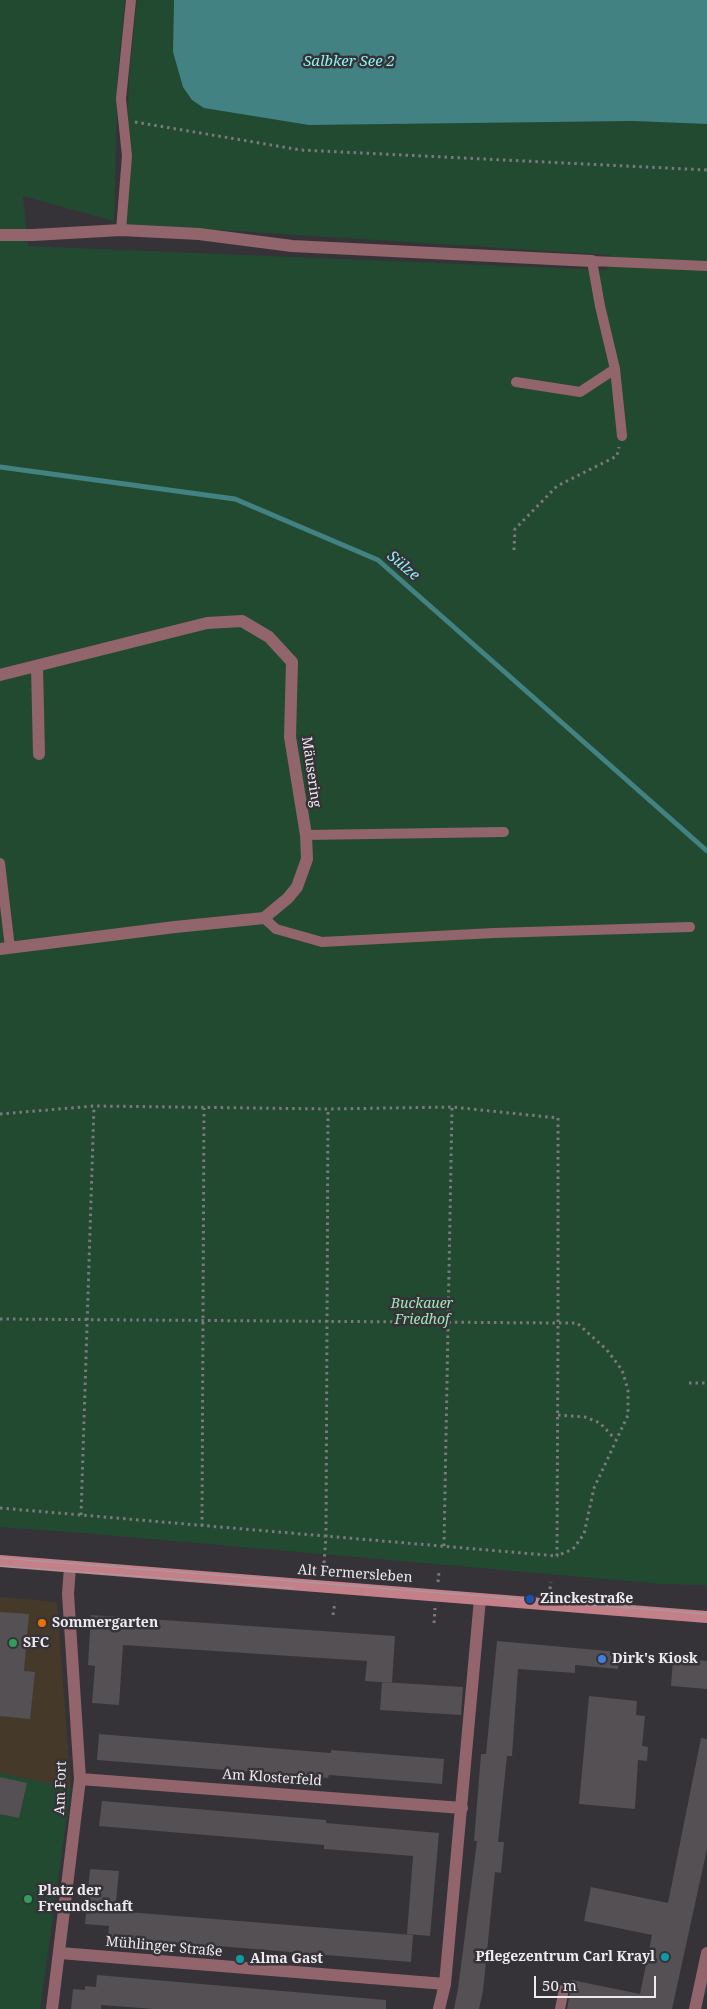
<!DOCTYPE html>
<html>
<head>
<meta charset="utf-8">
<style>
  body { margin:0 }
  #map { position:relative; width:707px; height:2009px; overflow:hidden; background:#353338; font-family:"Noto Serif",serif }
  canvas { display:block }
  .scale { position:absolute; left:534px; top:1976px; width:122px; height:22px; box-sizing:border-box; border:2px solid #edebef; border-top:0; padding-left:6px; font-size:15px; line-height:18px; white-space:nowrap; color:#edebef; -webkit-text-stroke:4px #353338; paint-order:stroke }
</style>
</head>
<body>
<div id="map">
<canvas width="707" height="2009"></canvas>
<div class="scale">50 m</div>
</div>
<script>
const ctx = document.querySelector('canvas').getContext('2d');
ctx.lineJoin = 'round';
function fill(path, color) {
  ctx.fillStyle = color;
  ctx.fill(path, 'evenodd');
}
function toPath(rows) {
  const path = new Path2D();
  for (const r of rows) {
    path.moveTo(r[0], r[1]);
    for (let i = 2; i < r.length; i += 2) path.lineTo(r[i], r[i + 1]);
  }
  return path;
}
function strokePath(path, color, width, dash) {
  ctx.strokeStyle = color;
  ctx.lineWidth = width;
  ctx.lineCap = dash ? 'butt' : 'round';
  ctx.setLineDash(dash || []);
  ctx.stroke(path);
}
function drawText(font, color, halo, rows, align = 'center') {
  ctx.font = font + ' "Noto Serif",serif';
  ctx.lineWidth = 5;
  ctx.setLineDash([]);
  ctx.textBaseline = 'middle';
  ctx.strokeStyle = halo;
  ctx.fillStyle = color;
  for (const [text, x, y, turn = 0] of rows) {
    ctx.save();
    ctx.translate(x, y);
    ctx.rotate((+turn || 0) * Math.PI / 180);
    ctx.textAlign = isNaN(turn) ? turn : align;
    if (halo) ctx.strokeText(text, 0, 0);
    ctx.fillText(text, 0, 0);
    ctx.restore();
  }
}
fill(toPath([
  [0,1597,57,1602,71,1788,0,1773]
]), '#453a2a');
fill(toPath([
  [0,0,125,0,118,68,114,221,23,196,28,246,607,270,610,255,189,228,125,226,129,78,137,0,174,0,173,52,309,125,633,121,707,124,707,1585,662,1584,83,1533,0,1527],
  [0,1773,71,1788,40,2009,0,2009]
]), '#224a31');
fill(toPath([
  [174,0,707,0,707,124,633,121,309,125,204,108,192,100,183,87,173,52]
]), '#428282');
strokePath(toPath([
  [0,467,235,499,378,560,707,851]
]), '#428282', 5);
fill(toPath([
  [0,1612,29,1614,24,1671,35,1672,30,1719,0,1716],
  [91,1615,395,1636,392,1683,365,1681,367,1661,123,1645,119,1705,92,1703,95,1666,88,1665],
  [497,1641,619,1652,618,1669,575,1665,575,1673,518,1669,512,1756,507,1756,498,1842,504,1842,501,1873,495,1872,483,1991,479,2009,454,2009,458,1989,477,1841,474,1841,481,1754,486,1754],
  [673,1658,707,1661,707,1689,671,1686],
  [382,1682,463,1687,461,1715,380,1710],
  [589,1696,637,1701,636,1715,645,1716,642,1746,648,1747,647,1761,638,1760,635,1809,579,1804],
  [99,1734,331,1753,331,1750,444,1759,442,1784,329,1775,328,1778,97,1760],
  [701,1738,707,1739,707,1849,672,2009,567,2009,572,1980,640,1994,652,1935,584,1921,591,1887,668,1903],
  [0,1777,27,1783,19,1818,0,1814],
  [102,1801,326,1820,326,1823,439,1833,430,1936,407,1934,413,1856,324,1849,324,1845,99,1826],
  [90,1869,119,1871,115,1911,413,1935,411,1962,108,1937,109,1926,85,1924],
  [97,1975,386,2000,386,2009,154,2009,101,2005,101,2009,71,2009,73,1989,85,1990,85,1986,96,1987]
]), '#545054');
strokePath(toPath([
  [135,122,301,150,707,170],
  [514,550,515,529,557,486,617,456,619,447],
  [0,1114,94,1106,328,1109,452,1107,558,1118,558,1323,0,1319],
  [689,1383,707,1383],
  [558,1415,585,1417,600,1423,615,1439],
  [0,1508,557,1556,558,1323,577,1323,607,1350,622,1370,628,1390,628,1415,594,1488,584,1534,573,1549,557,1556],
  [81,1515,94,1106],
  [202,1526,204,1108],
  [444,1546,452,1107],
  [324,1563,326,1537,328,1109],
  [438,1582,439,1572],
  [550,1589,551,1582],
  [333,1615,335,1602],
  [434,1623,435,1608]
]), '#7b797e', 3, [2.5, 4]);
strokePath(toPath([
  [121,230,127,156,121,99,131,0],
  [516,382,580,392,615,369],
  [622,436,615,369,600,306,592,261,707,266],
  [306,835,504,832],
  [0,863,10,948],
  [264,918,276,929,322,942,494,933,690,927],
  [560,2009,564,1989]
]), '#91656b', 10);
strokePath(toPath([
  [0,235,33,235,121,230,199,234,292,246,592,261],
  [37,667,39,754],
  [0,675,207,623,242,621,269,637,292,662,290,737,306,835,307,859,297,887,288,898,264,918,175,927,0,949],
  [80,1779,462,1808],
  [60,1953,445,1984],
  [52,2009,80,1779,68,1594,70,1567],
  [439,2009,445,1984,480,1599],
  [695,2009,707,1953]
]), '#91656b', 12);
strokePath(toPath([
  [0,1561,707,1617]
]), '#c48089', 12);
strokePath(toPath([
  [0,1558,707,1614],
  [0,1566,294,1588]
]), '#a2a0a4', 1);
for (const [x, y, r, color] of [
  [530,1599,5,"#1a4fb4"],
  [42,1623,5,"#e8710a"],
  [13,1643,5,"#2e9e5b"],
  [602,1659,5,"#3f7fe0"],
  [28,1899,5,"#2e9e5b"],
  [665,1957,5,"#0f9aa8"],
  [240,1959,5,"#0f9aa8"]
]) {
  const dot = new Path2D();
  dot.arc(x, y, r, 0, 2 * Math.PI);
  ctx.fillStyle = color;
  ctx.fill(dot);
  strokePath(dot, '#353338', 2);
}
drawText('14px', '#edebef', '#353338', [
  ["Mäusering",311,772,82],
  ["Alt Fermersleben",355,1574,4],
  ["Am Klosterfeld",272,1778,4],
  ["Am Fort",61,1788,-88],
  ["Mühlinger Straße",164,1947,5]
]);
drawText('italic 14px', '#a1e6b6', '#353338', [
  ["Buckauer",422,1304],
  ["Friedhof",422,1320]
]);
drawText('bold 14px', '#edebef', '#353338', [
  ["Zinckestraße",540,1599],
  ["Sommergarten",52,1623],
  ["SFC",23,1643],
  ["Dirk's Kiosk",612,1659],
  ["Platz der",38,1891],
  ["Freundschaft",38,1907],
  ["Pflegezentrum Carl Krayl",655,1957,"right"],
  ["Alma Gast",250,1959]
], 'left');
drawText('italic 15px', '#8bf1f1', '#353338', [
  ["Salbker See 2",349,62],
  ["Sülze",403,566,40]
]);
</script>
</body>
</html>
